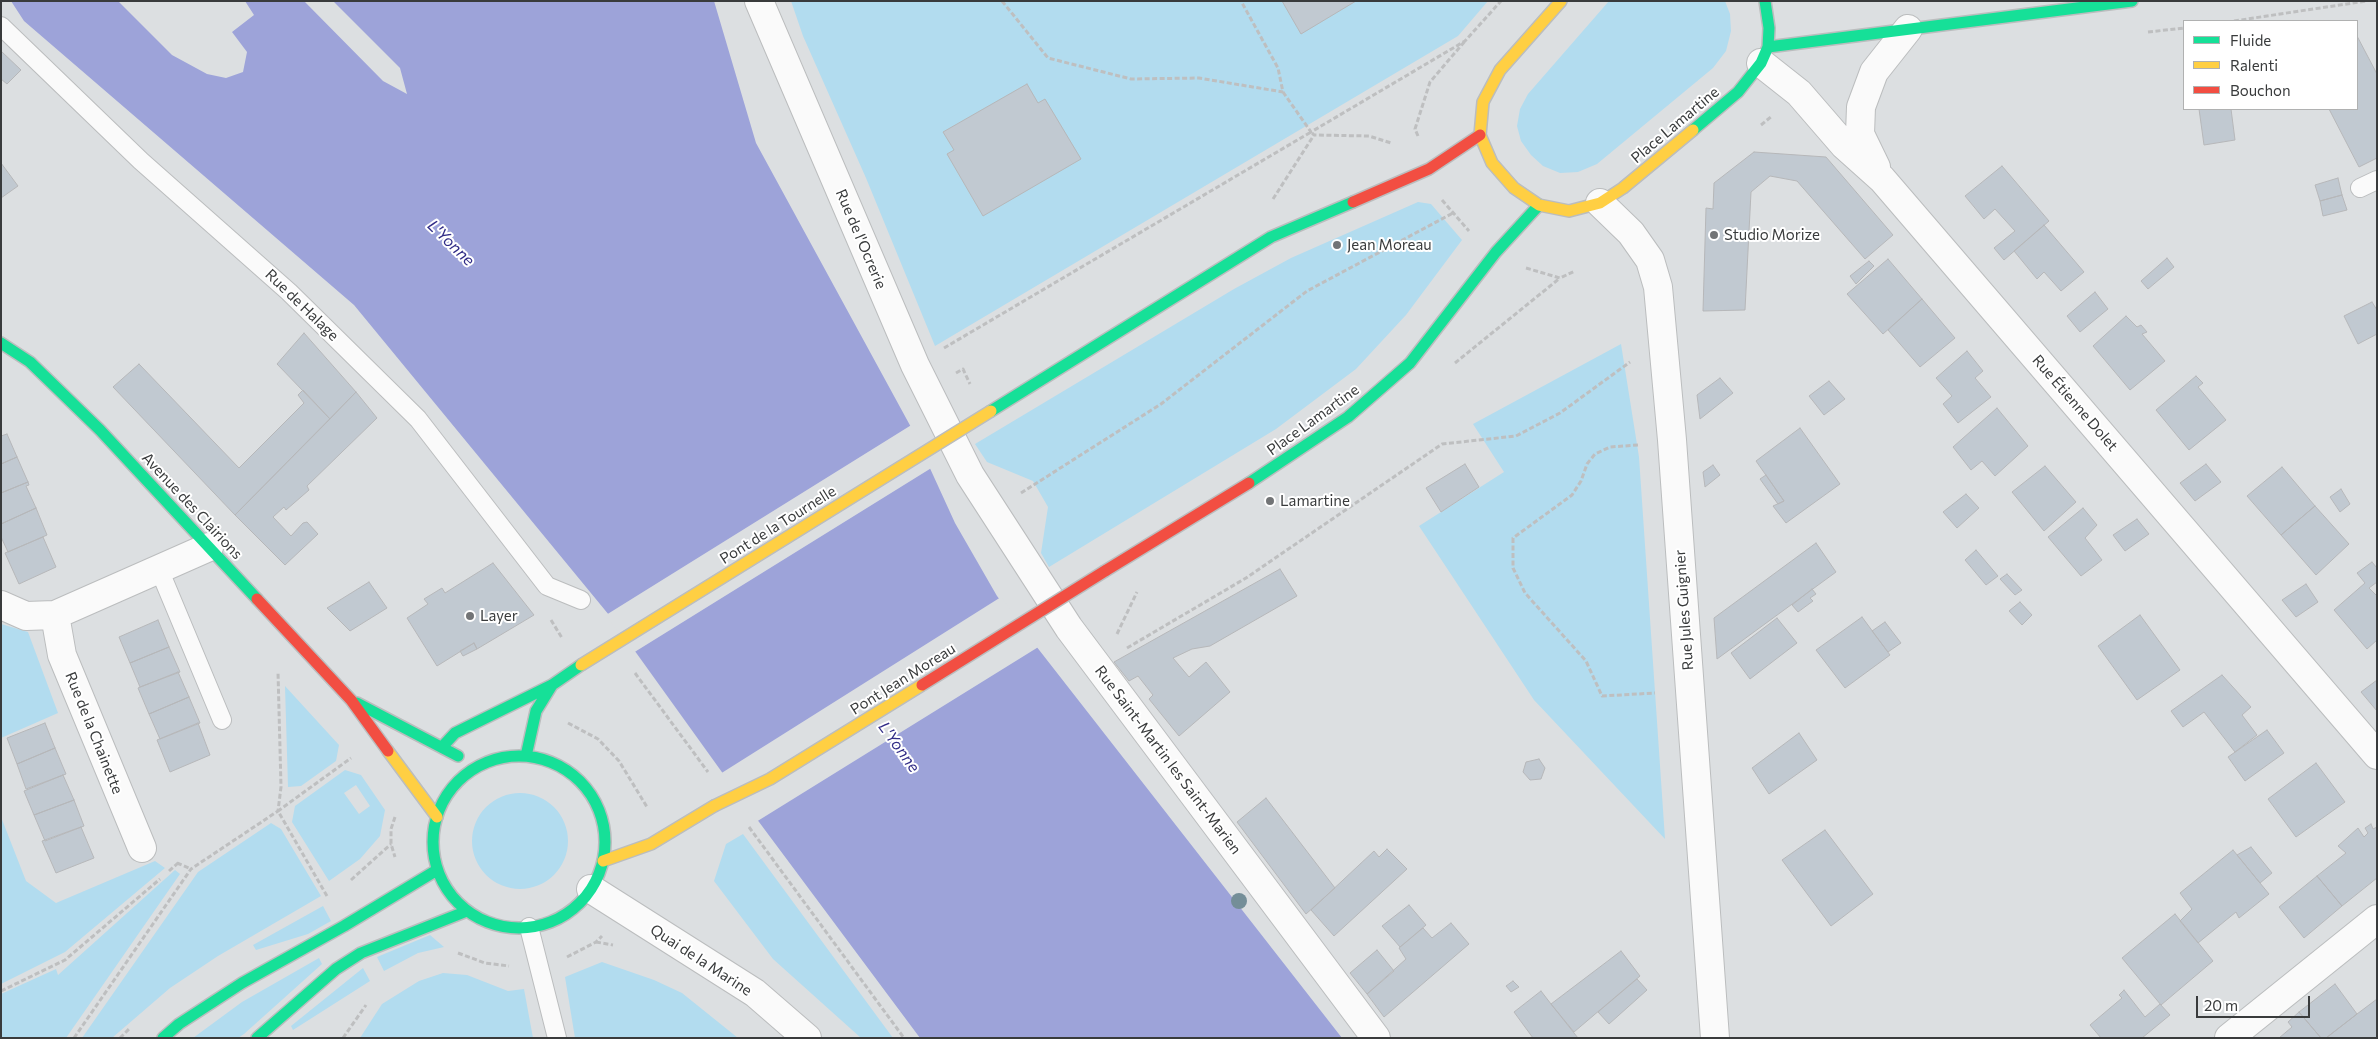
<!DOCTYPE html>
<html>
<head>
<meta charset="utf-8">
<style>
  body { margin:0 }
  #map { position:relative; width:2378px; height:1039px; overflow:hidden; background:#dcdfe1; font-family:Commissioner,sans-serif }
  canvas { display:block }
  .frame { position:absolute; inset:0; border:2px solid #393b3c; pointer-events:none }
  .legend { position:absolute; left:2183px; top:20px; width:175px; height:90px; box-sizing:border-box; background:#fff; border:1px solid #b0b1b1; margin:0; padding:6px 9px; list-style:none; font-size:15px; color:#393b3c }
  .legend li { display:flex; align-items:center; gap:10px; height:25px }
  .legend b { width:25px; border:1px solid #b0b1b1 }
  .scale { position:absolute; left:2196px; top:996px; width:114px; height:22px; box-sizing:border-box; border:2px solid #393b3c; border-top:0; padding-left:6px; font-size:15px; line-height:18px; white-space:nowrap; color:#393b3c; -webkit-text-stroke:4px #fff; paint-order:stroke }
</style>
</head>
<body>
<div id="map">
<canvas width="2378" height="1039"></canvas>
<div class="frame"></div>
<ul class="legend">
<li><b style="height:6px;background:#16e098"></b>Fluide</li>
<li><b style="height:6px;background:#ffcf43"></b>Ralenti</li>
<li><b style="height:6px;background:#f24e42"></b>Bouchon</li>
</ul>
<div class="scale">20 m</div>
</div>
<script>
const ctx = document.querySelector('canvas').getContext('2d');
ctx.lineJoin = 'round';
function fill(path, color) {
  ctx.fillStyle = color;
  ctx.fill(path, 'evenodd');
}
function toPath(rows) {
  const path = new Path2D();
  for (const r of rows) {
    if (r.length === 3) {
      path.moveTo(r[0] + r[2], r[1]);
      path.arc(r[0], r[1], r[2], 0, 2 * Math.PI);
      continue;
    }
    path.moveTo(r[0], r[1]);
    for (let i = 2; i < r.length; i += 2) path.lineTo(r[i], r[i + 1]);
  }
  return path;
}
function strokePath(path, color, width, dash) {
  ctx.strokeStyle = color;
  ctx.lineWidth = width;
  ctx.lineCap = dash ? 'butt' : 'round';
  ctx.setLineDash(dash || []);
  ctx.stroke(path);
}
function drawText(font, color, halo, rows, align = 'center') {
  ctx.font = font + ' Commissioner,sans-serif';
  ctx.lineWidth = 4;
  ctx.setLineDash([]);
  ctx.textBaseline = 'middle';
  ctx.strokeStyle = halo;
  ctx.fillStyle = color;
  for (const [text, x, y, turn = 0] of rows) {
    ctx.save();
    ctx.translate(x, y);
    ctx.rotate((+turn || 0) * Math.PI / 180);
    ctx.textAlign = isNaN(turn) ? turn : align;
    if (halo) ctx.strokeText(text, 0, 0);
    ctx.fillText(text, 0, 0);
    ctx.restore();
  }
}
fill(toPath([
  [791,1,1488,1,1458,36,935,346,866,178,803,36],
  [1609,1,1725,1,1730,14,1731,31,1726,51,1713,68,1597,164,1578,172,1560,173,1543,166,1531,155,1521,141,1517,126,1520,109,1528,94],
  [1418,202,1431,204,1462,240,1406,315,1356,369,1276,429,1049,567,1041,553,1048,507,1033,481,987,462,975,444,1234,289,1291,258],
  [1621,344,1639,457,1665,839,1534,700,1419,526,1504,472,1473,424],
  [1,624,28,632,58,713,1,738],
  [285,686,339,745,336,761,301,786,288,787],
  [345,770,361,775,385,810,380,836,360,859,329,881,292,822,295,806],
  [356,785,370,806,359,814,344,793],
  [520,841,48],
  [1,817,26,881,56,903,155,861,165,868,65,952,1,984],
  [271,823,281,829,321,896,218,956,170,988,112,1038,82,1038,198,872],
  [743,834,893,1038,861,1038,773,959,714,881,726,844],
  [175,870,180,874,66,1038,1,1038,1,994,56,969,58,975],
  [323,906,331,921,308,934,256,950,253,945],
  [430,935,444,947,418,953,384,971,377,957],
  [319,958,322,964,244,1034,238,1038,193,1038,242,1002],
  [602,962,654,980,682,993,738,1038,575,1038,565,977],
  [363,968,370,981,293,1030,291,1026],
  [443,973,467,975,508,991,524,989,533,1038,360,1038,382,1004,419,981]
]), '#b2dcef');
fill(toPath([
  [11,1,118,1,172,55,207,74,226,78,243,72,247,52,232,32,254,15,245,1,304,1,383,81,407,94,400,68,333,1,714,1,756,143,912,429,955,523,997,596,1342,1038,920,1038,724,775,609,615,354,305,24,21]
]), '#9da3d9');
fill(toPath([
  [913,424,933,467,633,653,606,615],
  [1001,597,1040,646,756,822,720,774]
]), '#dcdfe1');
const building = toPath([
  [1282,1,1356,1,1301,34,1282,1],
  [2357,36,2377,74,2377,158,2359,167,2329,109,2357,109,2357,36],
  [1,51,21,70,7,84,1,79,1,51],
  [1027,84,1038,103,1045,99,1081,159,983,216,947,154,954,150,943,132,1027,84],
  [2199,109,2231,109,2235,140,2204,145,2199,109],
  [1754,152,1826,157,1893,235,1865,259,1797,181,1770,176,1751,192,1745,310,1703,311,1706,208,1713,209,1714,183,1754,152],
  [1,163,18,186,1,198,1,163],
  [2002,166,2049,221,2004,260,1994,248,2015,231,1995,209,1984,219,1965,196,2002,166],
  [2338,178,2342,195,2320,201,2315,185,2338,178],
  [2342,195,2347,210,2323,216,2320,201,2342,195],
  [2044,225,2084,272,2061,291,2044,272,2037,279,2014,251,2044,225],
  [2167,258,2174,267,2148,289,2141,281,2167,258],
  [1888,259,1922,299,1883,334,1847,294,1888,259],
  [1869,261,1874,266,1856,284,1850,276,1869,261],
  [2095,292,2108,309,2080,332,2067,316,2095,292],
  [1922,299,1955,338,1920,367,1888,330,1922,299],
  [2372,302,2377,310,2377,334,2358,344,2344,316,2372,302],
  [2126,316,2137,327,2141,325,2147,332,2142,334,2165,361,2130,390,2093,346,2126,316],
  [304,333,356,392,330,419,277,364,304,333],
  [1967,351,1983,371,1975,378,1991,397,1958,423,1943,404,1952,396,1936,378,1967,351],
  [139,364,239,468,304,403,298,395,303,390,330,419,235,515,113,387,139,364],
  [2196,376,2203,383,2198,387,2226,420,2189,450,2156,410,2196,376],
  [1720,378,1733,393,1700,419,1697,395,1720,378],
  [1829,381,1845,399,1824,415,1809,396,1829,381],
  [356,392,377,418,307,486,309,490,286,510,284,507,273,517,291,536,303,523,307,522,318,534,285,565,235,515,356,392],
  [1997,408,2028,446,1995,476,1982,461,1971,470,1953,447,1997,408],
  [1800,428,1840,484,1786,523,1773,506,1784,501,1756,461,1800,428],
  [7,434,17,457,1,464,1,436,7,434],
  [17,457,28,482,1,493,1,464,17,457],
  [1465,464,1479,487,1441,512,1426,488,1465,464],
  [2206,464,2221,482,2195,501,2180,483,2206,464],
  [1713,465,1720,475,1705,487,1703,472,1713,465],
  [2045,466,2076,502,2044,531,2012,492,2045,466],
  [2282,467,2315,506,2281,535,2247,496,2282,467],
  [1766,475,1784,501,1778,504,1760,479,1766,475],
  [28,482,29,485,26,486,36,508,1,524,1,493,28,482],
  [2341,489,2350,504,2340,512,2330,497,2341,489],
  [1966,494,1979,508,1957,528,1943,512,1966,494],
  [2315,506,2349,544,2316,575,2281,535,2315,506],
  [36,508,47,535,8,552,1,537,1,524,36,508],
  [2083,508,2097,525,2085,538,2102,560,2081,576,2048,537,2083,508],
  [2137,519,2149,534,2125,551,2113,535,2137,519],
  [43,537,56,567,19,584,5,553,43,537],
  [1816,543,1836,572,1717,659,1714,618,1816,543],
  [1976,550,1998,576,1986,585,1965,560,1976,550],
  [2372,562,2377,568,2377,582,2369,588,2377,596,2377,640,2367,649,2334,610,2365,583,2357,573,2372,562],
  [493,563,534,615,477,649,474,643,437,666,407,618,428,604,424,599,442,588,445,593,493,563],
  [1280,569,1297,596,1210,646,1192,649,1173,658,1189,677,1206,662,1230,692,1179,736,1149,699,1153,695,1138,676,1129,681,1114,662,1280,569],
  [2007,574,2022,590,2015,595,2000,579,2007,574],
  [369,582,387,608,350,631,327,608,369,582],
  [2306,584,2318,602,2296,617,2282,600,2306,584],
  [1812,589,1816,594,1810,598,1813,601,1798,612,1792,605,1812,589],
  [2020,602,2032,615,2022,625,2009,611,2020,602],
  [2140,615,2180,670,2137,700,2098,646,2140,615],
  [1862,617,1890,655,1845,688,1816,650,1862,617],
  [1777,618,1797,643,1750,679,1731,653,1777,618],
  [158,620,169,647,130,663,119,637,158,620],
  [1885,622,1901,643,1888,652,1872,631,1885,622],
  [474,643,477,649,463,656,460,651,474,643],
  [169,647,180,672,140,687,130,663,169,647],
  [178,672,189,697,149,714,138,688,178,672],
  [2222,675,2251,707,2242,715,2257,735,2235,752,2204,712,2183,727,2171,711,2222,675],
  [2377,680,2377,711,2361,692,2377,680],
  [189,697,200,723,160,739,149,714,189,697],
  [45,723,55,748,17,764,7,738,45,723],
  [198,723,210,755,170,772,157,740,198,723],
  [2267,730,2284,753,2245,781,2228,757,2267,730],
  [1799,733,1817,760,1769,794,1752,768,1799,733],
  [55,748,66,774,26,789,17,764,55,748],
  [1539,759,1545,768,1541,779,1530,780,1523,772,1526,762,1539,759],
  [2316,763,2345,802,2296,837,2268,799,2316,763],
  [63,775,74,800,34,815,24,791,63,775],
  [1266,798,1335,888,1306,914,1237,822,1266,798],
  [74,800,84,826,45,841,34,815,74,800],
  [2371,824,2373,829,2377,827,2377,878,2342,906,2317,876,2346,853,2338,846,2358,828,2364,837,2368,833,2365,828,2371,824],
  [81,827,94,858,56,873,42,841,81,827],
  [1825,830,1873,894,1831,926,1782,860,1825,830],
  [2251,847,2272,873,2260,883,2237,855,2251,847],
  [1387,849,1407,869,1334,936,1311,910,1374,851,1379,857,1387,849],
  [2233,850,2269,894,2239,918,2236,912,2198,943,2180,921,2192,909,2180,893,2233,850],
  [2317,876,2342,906,2304,938,2279,907,2317,876],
  [1409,905,1426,925,1400,947,1382,926,1409,905],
  [2175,914,2213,961,2161,1005,2122,958,2175,914],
  [1451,923,1469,944,1384,1017,1367,994,1406,959,1399,948,1423,928,1432,938,1451,923],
  [1377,950,1394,971,1367,994,1350,973,1377,950],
  [1621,951,1640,976,1574,1032,1551,1004,1621,951],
  [1637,979,1647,990,1609,1024,1598,1012,1637,979],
  [1513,981,1519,987,1511,992,1506,986,1513,981],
  [2335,984,2357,1014,2326,1038,2321,1038,2299,1012,2335,984],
  [2124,990,2145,1017,2160,1004,2170,1015,2142,1038,2101,1038,2090,1025,2122,998,2119,995,2124,990],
  [1541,991,1551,1004,1578,1038,1533,1038,1514,1012,1541,991],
  [2377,999,2377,1038,2326,1038,2357,1014,2377,999],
  [2299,1012,2321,1038,2279,1038,2292,1027,2288,1022,2299,1012]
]);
fill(building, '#c1c9d1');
strokePath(building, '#b6b7b9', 1);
const lane = toPath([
  [1,26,141,161,289,292,418,419,547,586,581,600],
  [2360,188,2377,180],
  [159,569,222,720],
  [529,927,557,1038]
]);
const street = toPath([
  [759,1,915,365,970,475,1069,628,1376,1038],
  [1761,63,1799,93,1844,145,1882,179,2377,755],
  [1876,167,1860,134,1861,107,1874,72,1908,29],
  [1600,203,1631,233,1650,260,1658,287,1672,440,1715,1038],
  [1,605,26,616,55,615,209,547],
  [55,615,62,655,142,848],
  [591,889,755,993,807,1038],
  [2229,1038,2377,919]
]);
const fast = toPath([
  [1768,47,2132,1],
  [1693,130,1738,92,1761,63,1768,47,1769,28,1765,1],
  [1,343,30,362,100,430,257,599],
  [991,411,1271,237,1353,202],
  [1249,483,1348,417,1410,363,1496,252,1539,205],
  [357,703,458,756],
  [442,747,455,733,552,685,581,665],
  [526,756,536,711,552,685],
  [519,842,86],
  [163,1038,179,1024,242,983,344,926,437,870],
  [257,1038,336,969,361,953,467,911]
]);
const slow = toPath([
  [1561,1,1500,70,1483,102,1480,135,1492,163,1514,188,1539,205,1569,211,1600,203,1623,188,1693,130],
  [388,751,437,817],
  [603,861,651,844,714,806]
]);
const jam = toPath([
  [1353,202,1429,169,1480,135],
  [1105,571,1249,483],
  [257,599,351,700,388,751]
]);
strokePath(lane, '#bbbdbe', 20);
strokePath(street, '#bbbdbe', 30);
strokePath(fast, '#bbbdbe', 14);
strokePath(slow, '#bbbdbe', 14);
strokePath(jam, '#bbbdbe', 14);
strokePath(toPath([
  [1002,1,1048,58,1131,79,1199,78,1283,92,1278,68,1241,1],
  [2234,21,2366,1],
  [2148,32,2184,28],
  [1283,92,1311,132,1465,41,1501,1],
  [1761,125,1772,116],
  [1418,136,1415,129,1430,82,1465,41],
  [1273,199,1314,135],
  [1442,200,1469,231],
  [1526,268,1560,278,1575,271],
  [944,348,1311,132,1314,135,1369,136,1391,143],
  [1455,363,1560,278],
  [956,373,963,369,970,384],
  [1638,445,1610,447,1595,454,1587,464,1581,481,1572,495,1513,538,1513,568,1525,593,1586,661,1602,696,1655,693],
  [1021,493,1161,404,1307,291,1453,213],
  [551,620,562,638],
  [1117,634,1137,592],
  [1127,648,1246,578,1442,444,1516,436,1560,413,1630,362],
  [635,673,708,772],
  [568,723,598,739,619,761,647,807],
  [395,817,391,829,391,844,395,857],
  [749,827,904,1038],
  [177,863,191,869],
  [169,871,178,863],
  [351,880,391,844],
  [327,896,278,811,351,758],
  [596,942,613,945],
  [458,953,485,963,509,966],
  [567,957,596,942,602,936],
  [1,991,65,960,160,879],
  [74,1038,191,869,278,811,281,787,278,672],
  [120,1038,130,1028],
  [343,1038,366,1005]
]), '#bebfc0', 3, [5, 2.5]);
strokePath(lane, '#fafafa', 18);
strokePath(street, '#fafafa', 28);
strokePath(fast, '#16e098', 11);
strokePath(slow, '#ffcf43', 11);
strokePath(jam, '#f24e42', 11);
const slowBridge = toPath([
  [581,665,991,411],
  [714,806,770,779,922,685]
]);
const jamBridge = toPath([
  [922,685,1105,571]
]);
strokePath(slowBridge, '#bbbdbe', 14, []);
strokePath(jamBridge, '#bbbdbe', 14, []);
strokePath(slowBridge, '#ffcf43', 11);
strokePath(jamBridge, '#f24e42', 11);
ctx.fillStyle = '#748e98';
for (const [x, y] of [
  [1239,901]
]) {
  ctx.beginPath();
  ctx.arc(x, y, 8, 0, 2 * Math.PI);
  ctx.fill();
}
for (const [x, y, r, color] of [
  [1714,235,5,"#727476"],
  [1337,245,5,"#727476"],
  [1270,501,5,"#727476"],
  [470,616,5,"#727476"]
]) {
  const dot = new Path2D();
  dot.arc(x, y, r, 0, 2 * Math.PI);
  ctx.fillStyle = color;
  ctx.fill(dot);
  strokePath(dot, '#fff', 2);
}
drawText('15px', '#393b3c', '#fff', [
  ["Place Lamartine",1675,125,-40],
  ["Rue de l'Ocrerie",861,239,67],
  ["Rue de Halage",302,305,44],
  ["Rue Étienne Dolet",2075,403,49],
  ["Place Lamartine",1313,420,-36],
  ["Avenue des Clairions",192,506,47],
  ["Pont de la Tournelle",778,525,-32],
  ["Rue Jules Guignier",1684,610,-94],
  ["Pont Jean Moreau",903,679,-32],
  ["Rue de la Chainette",94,733,68],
  ["Rue Saint-Martin les Saint-Marien",1168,760,53],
  ["Quai de la Marine",701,960,33]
]);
drawText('15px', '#393b3c', '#fff', [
  ["Studio Morize",1724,235],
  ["Jean Moreau",1347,245],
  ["Lamartine",1280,501],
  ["Layer",480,616]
], 'left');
drawText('italic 16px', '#322d87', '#fff', [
  ["L'Yonne",451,243,44],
  ["L'Yonne",899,747,54]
]);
</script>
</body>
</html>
